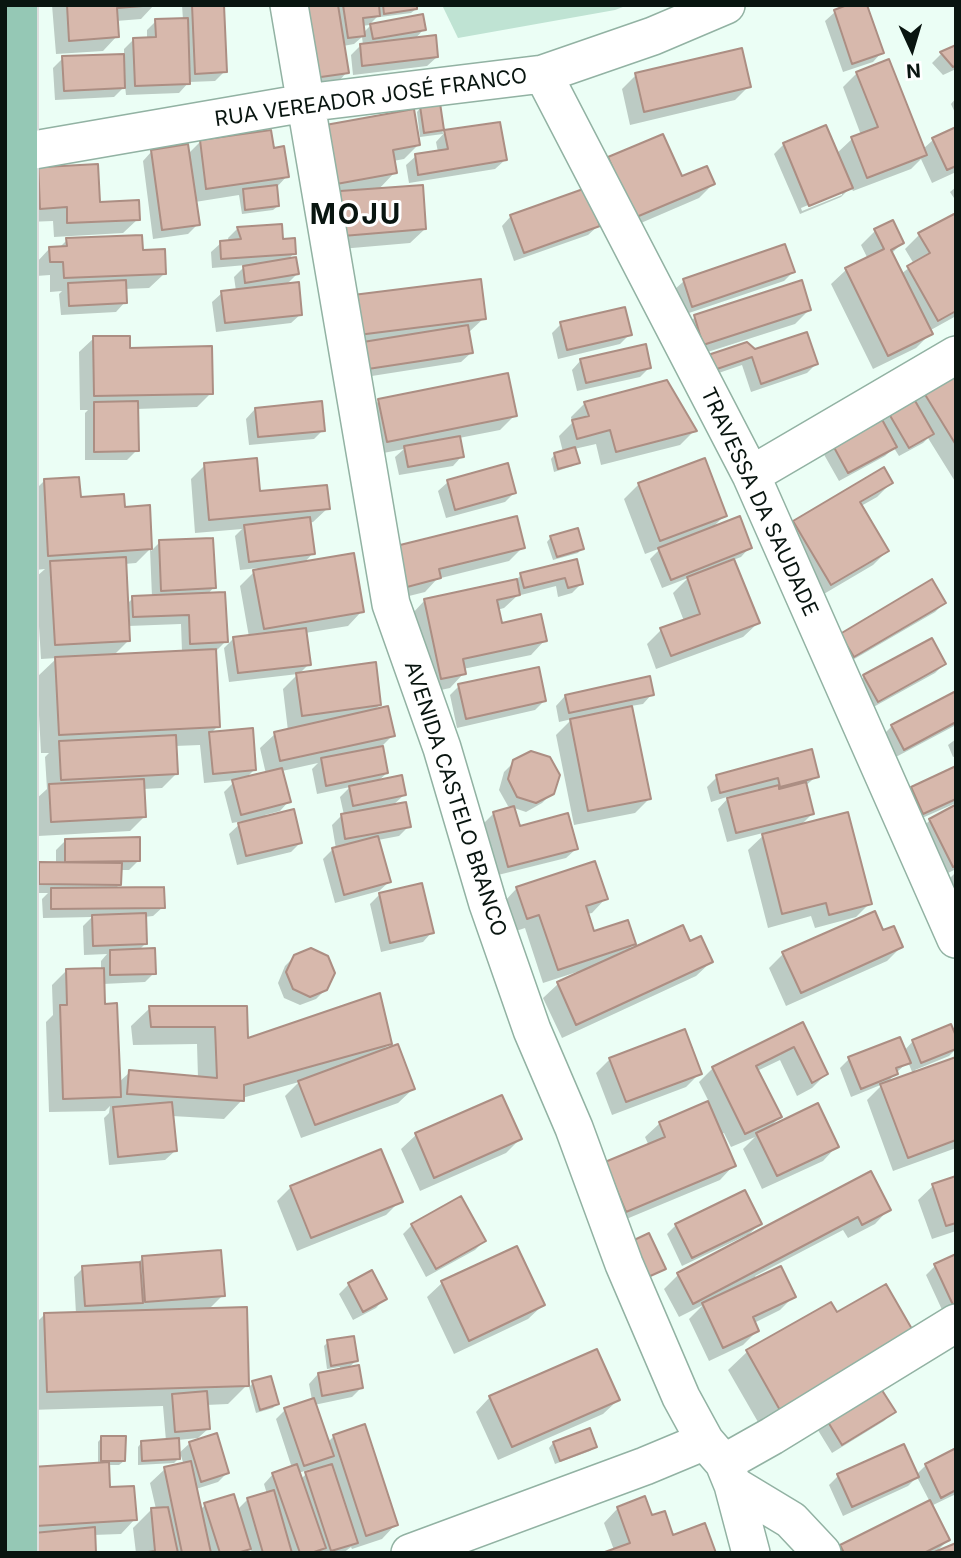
<!DOCTYPE html>
<html>
<head>
<meta charset="utf-8">
<style>
  body { margin:0 }
  #map { position:relative; width:961px; height:1558px; overflow:hidden; background:#ebfef5; font-family:Inter,sans-serif }
  canvas { display:block }
  .frame { position:absolute; inset:0; border:7px solid #091510; pointer-events:none }
  .north { position:absolute; left:877px; top:14px; width:70px; height:70px; -webkit-text-stroke:5px #fff; paint-order:stroke; rotate:176deg; font-size:19px; font-weight:700; line-height:28px; text-align:center; color:#091510 }
  .north::after { content:''; display:block; margin:auto; width:24px; height:32px; background:#091510; clip-path:polygon(50% 0,100% 100%,50% 72%,0 100%) }
</style>
</head>
<body>
<div id="map">
<canvas width="961" height="1558"></canvas>
<div class="frame"></div>
<div class="north">N</div>
</div>
<script>
const ctx = document.querySelector('canvas').getContext('2d');
ctx.lineJoin = 'round';
function fill(path, color) {
  ctx.fillStyle = color;
  ctx.fill(path, 'evenodd');
}
function toPath(rows) {
  const path = new Path2D();
  for (const r of rows) {
    path.moveTo(r[0], r[1]);
    for (let i = 2; i < r.length; i += 2) path.lineTo(r[i], r[i + 1]);
  }
  return path;
}
function strokePath(path, color, width, dash) {
  ctx.strokeStyle = color;
  ctx.lineWidth = width;
  ctx.lineCap = dash ? 'butt' : 'round';
  ctx.setLineDash(dash || []);
  ctx.stroke(path);
}
function drawText(font, color, halo, rows, align = 'center') {
  ctx.font = font + ' Inter,sans-serif';
  ctx.lineWidth = 6;
  ctx.setLineDash([]);
  ctx.textBaseline = 'middle';
  ctx.strokeStyle = halo;
  ctx.fillStyle = color;
  for (const [text, x, y, turn = 0] of rows) {
    ctx.save();
    ctx.translate(x, y);
    ctx.rotate((+turn || 0) * Math.PI / 180);
    ctx.textAlign = isNaN(turn) ? turn : align;
    if (halo) ctx.strokeText(text, 0, 0);
    ctx.fillText(text, 0, 0);
    ctx.restore();
  }
}
fill(toPath([
  [442,5,628,5,615,10,458,38]
]), '#bfe3d3');
fill(toPath([
  [52,5,154,5,141,19,116,21,117,36,103,51,56,54],
  [182,5,222,5,225,71,215,81,189,82,179,93,126,95,125,86,114,97,55,100,53,68,63,58,124,56,124,49,133,40,147,39,147,30,156,21,183,20],
  [293,5,415,5,416,9,411,13,380,17,380,14,369,25,362,26,363,33,371,25,424,29,414,40,437,57,427,66,353,75,351,55,360,46,363,45,362,37,354,44,343,46,347,72,338,82,305,87],
  [835,12,882,52,873,62,843,72,825,21],
  [956,47,956,69,943,75,932,63,941,54],
  [857,73,923,149,933,140,956,129,956,172,932,183,921,159,911,169,853,191,851,187,841,197,800,214,774,154,784,144,836,154,852,139,861,135,843,87],
  [842,191,842,195,802,211,801,208],
  [636,75,749,86,735,100,630,125,622,89],
  [956,98,956,115,951,104],
  [439,105,443,134,420,137,417,112,421,107],
  [445,132,505,160,495,169,409,183,406,165,416,156,438,152,436,142],
  [200,142,273,150,287,176,276,188,278,206,273,210,242,214,239,195,195,202,198,224,188,234,153,239,143,161,152,151,188,154],
  [307,142,418,145,404,159,393,161,395,172,378,190,425,229,410,243,329,250],
  [609,159,681,179,713,184,699,198,620,232,595,173],
  [39,161,42,169,98,204,138,219,123,233,54,237,53,221,27,222,24,175],
  [956,187,956,201,950,192],
  [956,215,956,316,929,331,930,334,916,348,873,369,831,284,846,270,868,259,861,245,875,231,902,243,891,254,901,274,914,264,905,249,919,235],
  [511,216,598,226,588,235,514,261,502,226],
  [280,226,281,240,294,253,287,261,297,274,285,286,301,314,291,323,216,332,212,302,222,293,236,291,234,277,246,265,212,268,211,252,221,243,229,242,228,238,237,229],
  [67,240,141,252,164,274,149,288,124,289,125,302,116,312,61,315,59,294,62,291,50,292,50,275,36,276,36,263,50,248,59,248],
  [793,272,784,281,683,315,674,290,684,281],
  [809,310,795,324,689,358,681,331,695,317],
  [340,311,484,318,468,333,471,353,461,362,359,378],
  [561,324,630,334,620,344,558,359,552,333],
  [94,338,128,350,211,393,197,407,136,409,137,450,127,460,85,460,85,413,88,410,80,410,79,352],
  [755,351,816,364,807,373,751,392,742,365,704,378,700,366],
  [581,360,649,368,640,377,577,391,572,370],
  [956,375,956,483,928,438,923,443,899,456,894,448,885,456,839,481,822,451],
  [379,401,515,415,500,430,459,438,462,456,453,466,399,475,395,457,404,449,373,455,364,415],
  [585,403,694,431,680,445,601,465,596,444,574,449,578,462,573,466,554,472,551,459,555,454,563,452,559,436,572,423,571,417],
  [255,409,323,430,314,439,249,445,246,419],
  [205,465,258,493,328,508,313,522,309,523,313,553,303,564,362,611,348,626,305,633,309,664,299,674,380,705,373,711,393,735,381,747,387,773,377,782,404,795,392,806,409,826,399,836,378,840,389,882,379,891,335,903,323,859,333,849,336,849,332,825,341,816,344,815,340,797,350,787,317,794,312,769,318,763,282,771,289,801,280,811,265,815,266,818,300,843,291,852,237,865,229,834,243,821,232,823,224,792,236,780,204,783,200,745,175,746,176,774,162,788,143,789,145,816,130,831,38,836,35,800,47,789,45,757,49,753,41,753,37,677,57,658,41,659,36,577,45,569,35,570,30,495,44,481,79,499,123,509,148,507,151,551,160,542,214,587,207,595,226,641,216,651,214,651,218,726,211,733,255,769,245,779,266,774,260,748,275,734,288,731,283,689,298,674,229,682,224,648,234,638,249,637,240,586,258,568,240,570,235,536,242,529,195,533,191,479],
  [150,549,152,597,133,598,127,604,124,564,136,563],
  [181,624,182,652,113,656,129,640,128,626],
  [448,482,515,492,505,502,446,518,438,491],
  [891,483,877,497,861,506,887,551,873,565,817,598,780,536,794,522],
  [639,484,725,515,711,529,750,547,741,557,733,560,758,623,743,637,656,669,647,644,661,630,684,621,673,593,688,578,662,588,650,559,661,548,645,554,624,499],
  [551,537,582,548,578,553,553,560,547,542],
  [523,547,509,561,437,579,425,592,393,600,383,562],
  [576,561,581,584,572,593,558,597,556,586,517,596,504,608,497,610,500,625,545,640,531,655,463,669,464,673,450,688,427,693,411,615,425,600,514,582,521,575],
  [944,603,935,612,844,665,831,644],
  [944,664,935,673,868,710,855,686,864,677],
  [459,686,544,701,535,710,457,728,450,695],
  [956,693,956,725,894,758,882,736,892,726],
  [652,694,643,704,631,706,649,799,635,813,574,825,556,735,572,719,559,722,556,706,565,696],
  [956,739,956,756,953,757,948,745],
  [514,762,552,793,542,803,526,812,508,806,499,790,504,772],
  [956,768,956,803,913,822,902,798,912,788],
  [817,776,805,786,812,814,800,826,870,903,856,917,815,928,811,916,768,928,748,850,767,832,727,842,718,809,730,796,711,802,707,787,717,777],
  [955,807,956,869,944,875,920,830,930,820],
  [494,813,519,828,576,849,566,858,498,875,484,823],
  [66,840,139,860,129,870,120,870,120,884,115,889,163,907,153,916,144,917,145,944,138,951,154,973,145,982,103,984,103,1005,118,1083,130,1072,198,1078,197,1044,133,1045,131,1026,150,1008,245,1008,246,1041,390,1043,381,1052,413,1089,398,1103,301,1138,285,1096,299,1082,242,1098,242,1100,224,1119,172,1116,175,1151,165,1160,109,1165,104,1118,109,1113,110,1106,105,1111,49,1112,46,1022,53,1015,52,985,66,971,101,970,101,961,107,954,84,955,83,926,92,917,43,918,42,899,48,893,30,893,30,873,40,864,56,864,56,850],
  [956,872,955,874,956,903,947,881],
  [517,888,606,898,592,913,587,914,593,933,634,944,626,952,690,943,711,962,696,976,562,1038,543,998,558,984,578,975,577,972,543,983,525,928,513,932,503,903],
  [380,894,432,932,423,942,381,952,370,904],
  [882,933,901,947,887,961,786,1006,769,968,783,954],
  [295,956,326,989,316,999,300,1005,284,998,278,983,285,966],
  [802,1025,826,1074,812,1088,797,1096,780,1060,757,1071,780,1117,768,1129,837,1146,823,1161,762,1189,743,1149,755,1137,731,1147,724,1133,721,1134,734,1165,720,1180,612,1225,592,1178,649,1146,645,1137,660,1123,709,1102,699,1082,713,1068],
  [913,1041,956,1041,956,1049,949,1056,915,1070,917,1073,956,1058,956,1148,893,1171,867,1100,883,1084,851,1097,840,1068,849,1059,904,1051],
  [908,1062,913,1074,885,1085,897,1072],
  [610,1059,700,1073,686,1087,612,1115,596,1073],
  [502,1097,520,1139,506,1153,420,1191,401,1149,416,1135],
  [870,1173,889,1209,875,1224,848,1238,843,1230,755,1276,757,1279,794,1296,780,1310,754,1323,757,1331,743,1345,709,1361,689,1319,703,1305,679,1317,664,1289,678,1275],
  [956,1178,956,1231,932,1239,918,1200,933,1186],
  [291,1187,400,1201,386,1215,297,1251,277,1201],
  [760,1224,747,1236,747,1235,682,1266,667,1234,676,1225],
  [412,1225,484,1241,475,1250,426,1277,403,1234],
  [516,1248,543,1305,528,1319,454,1354,427,1297,442,1283],
  [956,1256,956,1308,944,1314,926,1275,935,1266],
  [143,1258,223,1295,208,1310,247,1385,228,1404,206,1405,208,1429,198,1438,178,1440,178,1454,190,1443,227,1473,218,1482,196,1489,200,1510,205,1505,237,1510,248,1499,267,1494,264,1484,273,1474,292,1468,276,1419,285,1410,312,1400,309,1384,318,1374,340,1370,340,1367,327,1369,324,1346,328,1342,356,1361,348,1368,362,1387,352,1397,314,1405,328,1442,334,1436,396,1524,382,1539,352,1549,351,1547,343,1553,252,1553,250,1547,244,1553,136,1553,133,1528,152,1509,156,1509,150,1483,165,1469,184,1465,181,1456,174,1463,138,1465,138,1447,142,1442,166,1441,163,1406,29,1410,26,1333,45,1314,76,1314,74,1277,83,1268,136,1264],
  [311,1469,301,1479,298,1473],
  [371,1272,385,1298,376,1308,353,1320,339,1294,349,1284],
  [830,1304,836,1315,913,1336,762,1429,728,1370,747,1352],
  [253,1383,277,1403,273,1408,256,1413,249,1387],
  [490,1397,618,1400,603,1414,498,1460,476,1412],
  [893,1412,884,1421,832,1453,816,1427,826,1418],
  [589,1430,595,1446,590,1451,555,1464,549,1448,553,1443],
  [102,1437,124,1461,119,1465,107,1465,109,1489,135,1519,121,1534,93,1535,94,1553,17,1553,22,1540,98,1465,98,1442],
  [956,1450,956,1494,931,1506,948,1540,935,1553,834,1553,841,1546,930,1502,917,1477,908,1486,843,1516,829,1485,838,1476,916,1475,926,1465],
  [618,1508,651,1518,672,1537,714,1553,614,1550,604,1523]
]), '#0003');
const building = toPath([
  [67,5,156,5,117,8,119,37,69,41,67,5],
  [192,5,224,5,227,72,195,74,192,5],
  [303,5,338,5,349,73,314,78,303,5],
  [343,5,379,5,380,16,363,18,365,36,348,38,343,5],
  [383,5,417,5,417,9,384,14,383,5],
  [847,5,867,5,884,53,852,64,834,10,847,5],
  [423,14,426,30,373,39,370,24,423,14],
  [188,18,190,84,135,86,133,38,156,37,155,19,188,18],
  [436,35,438,57,362,66,360,44,436,35],
  [956,45,956,65,953,67,940,52,956,45],
  [742,48,751,87,644,112,635,73,742,48],
  [124,54,125,88,64,91,62,56,124,54],
  [889,59,927,155,867,178,851,137,878,127,856,72,889,59],
  [440,103,444,130,424,133,420,106,440,103],
  [414,109,420,145,393,150,397,173,331,185,320,126,414,109],
  [500,122,507,160,418,175,415,154,448,149,444,130,500,122],
  [826,125,853,188,809,206,783,143,826,125],
  [956,127,956,166,947,170,932,138,956,127],
  [271,130,274,148,284,146,289,177,206,189,200,140,271,130],
  [663,134,682,176,707,166,715,184,634,218,608,157,663,134],
  [188,144,200,225,162,230,151,150,188,144],
  [38,159,44,159,44,167,98,164,100,202,139,200,140,220,67,223,67,207,40,209,38,159],
  [277,185,279,206,245,210,243,189,277,185],
  [423,185,426,229,343,236,340,191,423,185],
  [586,188,600,226,524,253,510,215,586,188],
  [956,213,956,311,938,321,907,266,930,253,918,233,956,213],
  [893,220,904,243,891,250,933,334,888,356,845,268,884,249,874,229,893,220],
  [282,224,283,239,295,238,296,254,221,259,220,241,241,239,237,227,282,224],
  [142,235,143,250,165,249,166,274,64,278,63,262,50,262,49,247,67,246,66,238,142,235],
  [785,244,795,272,692,307,683,279,785,244],
  [296,257,299,274,245,283,243,266,296,257],
  [481,279,486,319,358,335,353,295,481,279],
  [126,280,127,303,69,306,68,283,126,280],
  [802,280,811,310,703,345,694,315,802,280],
  [299,282,302,315,225,323,221,291,299,282],
  [625,307,632,335,567,350,560,322,625,307],
  [468,325,473,353,368,369,363,342,468,325],
  [807,332,818,364,761,384,752,357,714,370,708,355,747,342,755,349,807,332],
  [93,336,130,336,130,348,212,346,213,394,94,396,93,336],
  [646,344,651,368,586,383,580,359,646,344],
  [508,373,517,416,387,442,378,399,508,373],
  [956,373,956,445,921,388,956,373],
  [667,380,697,431,616,452,610,430,577,439,572,420,589,416,584,402,667,380],
  [910,392,934,434,909,448,885,407,910,392],
  [138,401,139,451,94,452,94,402,138,401],
  [322,401,325,431,258,437,255,408,322,401],
  [879,414,897,447,848,473,830,440,879,414],
  [460,436,464,457,408,467,404,446,460,436],
  [575,447,580,463,558,469,554,453,575,447],
  [257,458,260,491,327,485,330,509,209,520,204,463,257,458],
  [705,458,727,516,660,541,638,483,705,458],
  [508,463,516,493,455,510,447,480,508,463],
  [884,467,893,483,860,502,889,551,831,585,793,521,884,467],
  [79,477,81,497,124,494,125,507,150,505,152,549,48,556,44,479,79,477],
  [517,516,525,548,439,569,441,578,407,587,396,546,517,516],
  [740,516,752,548,671,580,658,548,740,516],
  [310,517,315,554,249,562,244,525,310,517],
  [578,528,584,549,557,557,550,536,578,528],
  [213,538,216,588,161,591,159,540,213,538],
  [354,553,364,612,264,629,253,570,354,553],
  [126,557,130,641,55,645,50,561,126,557],
  [577,559,583,584,568,588,565,578,524,588,520,573,577,559],
  [734,559,760,623,671,656,660,628,700,614,687,577,734,559],
  [517,579,520,595,497,600,502,623,541,614,547,641,463,659,466,674,441,679,424,599,517,579],
  [932,579,946,603,854,657,840,634,932,579],
  [225,592,228,642,190,644,189,615,133,617,132,596,225,592],
  [306,628,311,665,238,673,233,637,306,628],
  [932,638,946,664,878,702,863,675,932,638],
  [216,649,220,727,59,735,55,657,216,649],
  [376,662,381,705,302,716,296,673,376,662],
  [539,667,546,701,466,719,458,684,539,667],
  [650,676,654,695,569,713,565,695,650,676],
  [956,691,956,722,904,750,891,725,956,691],
  [388,706,395,736,280,761,274,732,388,706],
  [632,706,651,799,588,811,570,719,632,706],
  [253,728,256,770,213,774,209,732,253,728],
  [176,735,178,774,61,780,59,741,176,735],
  [383,746,388,773,326,786,321,758,383,746],
  [812,749,819,777,780,787,778,778,720,793,716,775,812,749],
  [531,751,550,757,560,775,554,794,536,803,517,797,508,779,513,760,531,751],
  [956,766,956,799,923,814,911,787,956,766],
  [282,768,291,802,241,815,232,780,282,768],
  [402,775,406,795,353,806,349,786,402,775],
  [144,779,146,817,51,822,49,784,144,779],
  [806,782,814,814,736,833,727,798,779,785,779,789,806,782],
  [406,802,411,827,345,839,341,814,406,802],
  [955,805,956,866,953,867,929,819,955,805],
  [514,806,520,826,568,813,578,849,508,867,493,812,514,806],
  [294,809,302,843,246,856,238,823,294,809],
  [848,812,872,904,829,915,826,903,782,914,762,834,848,812],
  [378,836,391,882,344,895,332,848,378,836],
  [140,837,140,861,65,862,65,839,140,837],
  [595,861,608,899,586,906,594,931,628,920,636,944,558,970,539,915,527,919,516,887,595,861],
  [39,862,122,863,121,885,39,884,39,862],
  [422,883,434,933,390,943,379,893,422,883],
  [164,887,165,908,51,909,51,888,164,887],
  [875,911,883,930,894,926,903,947,801,993,782,952,875,911],
  [146,913,147,944,93,946,92,915,146,913],
  [683,925,690,941,701,936,713,962,576,1025,557,982,683,925],
  [155,948,156,974,110,975,110,950,155,948],
  [311,948,328,956,335,973,327,990,310,997,293,989,286,972,294,955,311,948],
  [104,968,105,1004,117,1003,121,1097,63,1099,60,1005,67,1005,66,969,104,968],
  [380,993,392,1044,244,1085,244,1101,127,1094,129,1070,217,1078,215,1027,151,1027,149,1006,247,1006,248,1038,380,993],
  [803,1022,828,1074,812,1083,794,1047,756,1066,782,1117,745,1134,712,1067,803,1022],
  [951,1024,956,1036,956,1049,921,1063,912,1040,951,1024],
  [685,1029,702,1074,626,1102,609,1058,685,1029],
  [900,1037,911,1063,896,1068,898,1074,861,1089,848,1057,900,1037],
  [398,1044,415,1089,315,1125,298,1081,398,1044],
  [956,1057,956,1140,908,1158,880,1084,956,1057],
  [502,1095,522,1139,434,1178,415,1133,502,1095],
  [708,1101,736,1166,626,1212,605,1162,665,1137,659,1122,708,1101],
  [172,1102,177,1151,118,1157,113,1107,172,1102],
  [818,1103,839,1147,777,1176,756,1133,818,1103],
  [381,1149,403,1202,311,1238,290,1186,381,1149],
  [871,1171,891,1210,862,1225,858,1217,693,1304,677,1273,871,1171],
  [956,1176,956,1223,946,1226,932,1184,956,1176],
  [745,1190,762,1224,692,1258,675,1224,745,1190],
  [461,1196,486,1241,436,1269,411,1224,461,1196],
  [649,1233,666,1269,648,1277,632,1241,649,1233],
  [517,1246,545,1305,469,1341,441,1281,517,1246],
  [221,1250,225,1296,145,1302,142,1256,221,1250],
  [956,1254,956,1304,953,1305,934,1264,956,1254],
  [140,1262,143,1303,85,1306,82,1266,140,1262],
  [781,1266,796,1297,753,1317,759,1331,723,1348,702,1303,781,1266],
  [372,1270,387,1299,363,1312,348,1283,372,1270],
  [886,1284,916,1336,781,1412,746,1350,831,1302,837,1312,886,1284],
  [247,1307,249,1386,47,1392,44,1313,247,1307],
  [354,1336,358,1361,331,1366,327,1340,354,1336],
  [597,1349,620,1400,512,1447,489,1396,597,1349],
  [359,1365,363,1388,322,1396,318,1373,359,1365],
  [271,1376,279,1404,260,1410,252,1381,271,1376],
  [878,1384,896,1412,842,1445,825,1417,878,1384],
  [207,1391,210,1429,175,1432,172,1394,207,1391],
  [314,1398,334,1456,304,1466,284,1408,314,1398],
  [365,1424,398,1525,366,1536,333,1435,365,1424],
  [590,1428,597,1447,560,1461,553,1442,590,1428],
  [217,1433,229,1473,201,1482,189,1442,217,1433],
  [101,1436,126,1436,125,1461,101,1461,101,1436],
  [179,1438,180,1459,142,1461,141,1441,179,1438],
  [904,1444,919,1477,852,1507,837,1474,904,1444],
  [956,1448,956,1490,941,1498,925,1464,956,1448],
  [191,1461,211,1553,182,1553,164,1467,191,1461],
  [109,1462,110,1487,134,1486,137,1520,36,1526,32,1467,109,1462],
  [297,1464,326,1548,311,1553,300,1553,272,1473,297,1464],
  [332,1464,358,1543,331,1551,305,1472,332,1464],
  [274,1490,292,1553,263,1553,247,1498,274,1490],
  [234,1494,251,1549,237,1553,220,1553,204,1503,234,1494],
  [645,1496,652,1515,665,1511,673,1535,705,1523,716,1553,602,1553,630,1543,617,1507,645,1496],
  [930,1500,950,1540,924,1553,844,1553,840,1545,930,1500],
  [168,1507,178,1553,141,1553,155,1551,151,1508,168,1507],
  [95,1527,96,1553,38,1553,34,1533,95,1527],
  [956,1543,956,1553,932,1553,956,1543]
]);
fill(building, '#d7b8ac');
strokePath(building, '#ac8e83', 2);
const minor = toPath([
  [289,5,391,604,442,748,488,904,532,1030,574,1128,624,1264,681,1397,705,1441,724,1463,733,1485,751,1553],
  [543,74,751,475,956,939],
  [5,155,305,103,543,74,653,36,726,5],
  [751,475,956,355],
  [724,1463,772,1436,956,1323],
  [733,1485,791,1520,822,1553],
  [410,1553,645,1466,705,1441]
]);
const major = toPath([
  [18,1553,18,5]
]);
strokePath(minor, '#92b2a3', 40);
strokePath(major, '#dddede', 42);
strokePath(minor, '#fff', 37);
strokePath(major, '#95c8b5', 38);
drawText('21px', '#091510', '#fff', [
  ["RUA VEREADOR JOSÉ FRANCO",371,98,-8],
  ["TRAVESSA DA SAUDADE",759,502,65],
  ["AVENIDA CASTELO BRANCO",455,799,72]
]);
ctx.letterSpacing = '2px';
drawText('bold 28px', '#091510', '#fff', [
  ["MOJU",356,216]
]);
ctx.letterSpacing = '0px';
</script>
</body>
</html>
